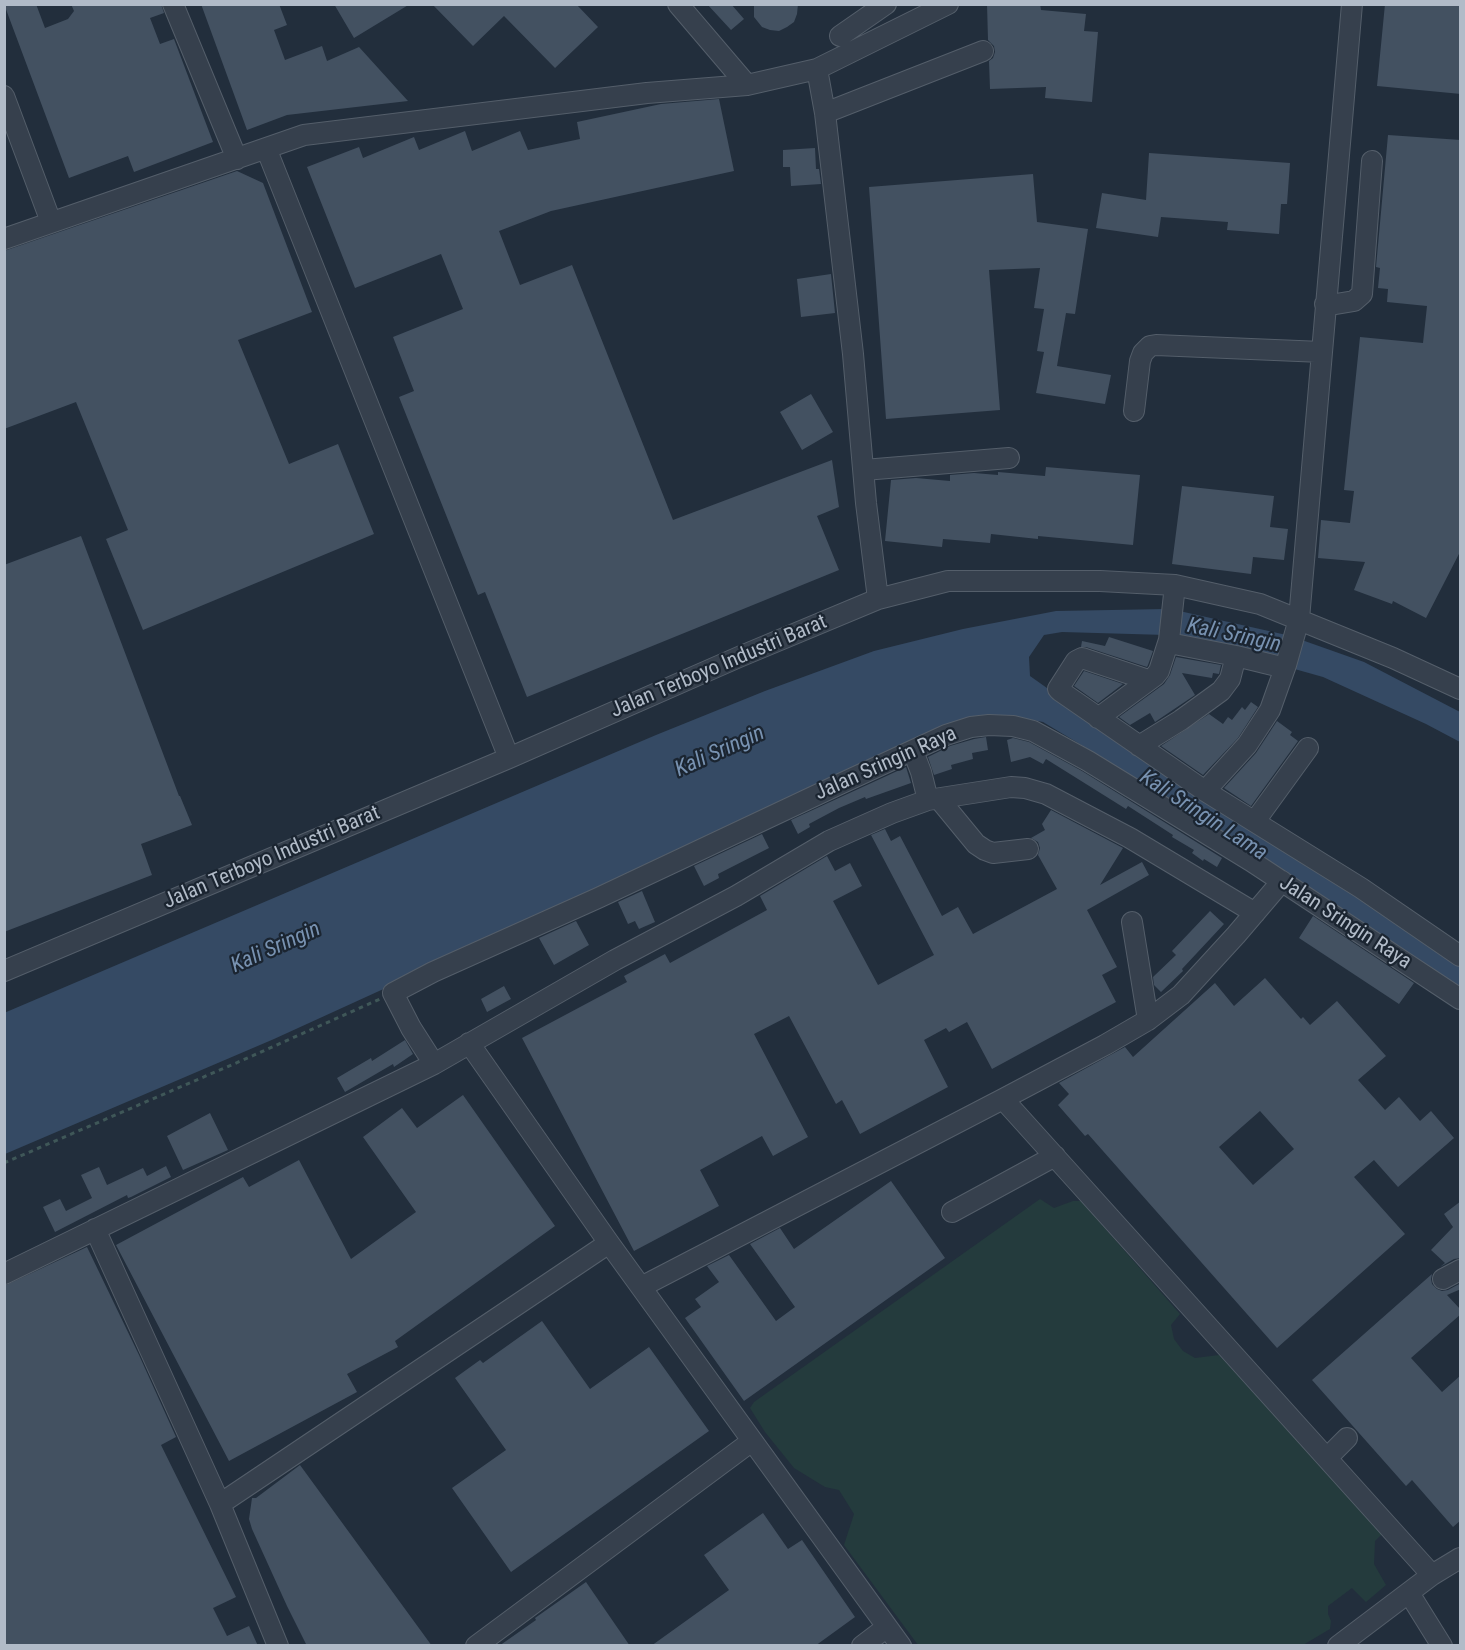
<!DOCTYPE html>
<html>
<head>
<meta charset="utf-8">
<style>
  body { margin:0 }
  #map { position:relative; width:1465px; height:1650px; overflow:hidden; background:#222e3c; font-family:"Roboto Condensed",sans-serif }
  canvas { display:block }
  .frame { position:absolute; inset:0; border:6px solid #b1bbc8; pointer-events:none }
</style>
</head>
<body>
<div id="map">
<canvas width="1465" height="1650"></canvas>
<div class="frame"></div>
</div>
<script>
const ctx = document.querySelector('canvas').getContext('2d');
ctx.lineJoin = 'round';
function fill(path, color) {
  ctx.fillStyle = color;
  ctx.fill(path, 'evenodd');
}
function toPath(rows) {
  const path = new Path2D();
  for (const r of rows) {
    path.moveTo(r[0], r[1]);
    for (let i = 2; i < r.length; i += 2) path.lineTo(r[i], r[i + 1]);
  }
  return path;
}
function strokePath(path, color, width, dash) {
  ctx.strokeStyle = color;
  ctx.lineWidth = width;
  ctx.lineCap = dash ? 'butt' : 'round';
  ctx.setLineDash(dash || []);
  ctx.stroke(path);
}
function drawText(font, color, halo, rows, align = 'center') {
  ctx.font = font + ' "Roboto Condensed",sans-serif';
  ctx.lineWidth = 4.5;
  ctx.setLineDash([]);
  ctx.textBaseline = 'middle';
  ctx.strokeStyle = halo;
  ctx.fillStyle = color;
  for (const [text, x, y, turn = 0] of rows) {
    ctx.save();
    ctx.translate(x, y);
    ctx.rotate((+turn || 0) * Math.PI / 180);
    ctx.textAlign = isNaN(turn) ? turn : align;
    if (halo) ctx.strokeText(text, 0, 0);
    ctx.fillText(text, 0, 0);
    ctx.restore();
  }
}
fill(toPath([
  [1040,1199,1054,1208,1073,1201,1081,1201,1180,1314,1171,1325,1174,1339,1183,1351,1195,1358,1219,1355,1383,1533,1375,1541,1374,1564,1386,1585,1366,1602,1352,1588,1328,1606,1328,1614,1331,1621,1330,1629,1303,1645,918,1645,844,1545,854,1514,839,1490,825,1487,794,1468,765,1432,750,1408,754,1402]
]), '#243b3d');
fill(toPath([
  [1166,609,1166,635,1062,632,1044,635,1029,657,1030,676,1222,812,1270,836,1460,962,1460,991,1078,743,1043,722,1016,717,977,718,274,1039,5,1154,4,1013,656,735,765,691,874,651,963,629,1056,611],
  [1175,610,1291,636,1281,665,1172,637],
  [1299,639,1364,662,1460,712,1460,742,1426,724,1323,677,1291,668]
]), '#354a64');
fill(toPath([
  [4,4,36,4,45,28,68,19,74,11,71,4,161,4,164,13,150,18,160,44,174,39,213,142,134,172,128,156,69,178],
  [201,4,279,4,287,25,274,30,285,60,322,46,327,61,359,47,408,101,287,115,247,130],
  [334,4,410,4,354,38],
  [432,4,576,4,598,27,555,68,504,16,473,46],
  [707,4,731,4,744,19,731,30],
  [754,4,798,4,797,14,794,22,787,27,779,31,770,30,762,27,754,17],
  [987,4,1040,4,1041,10,1086,14,1084,31,1098,32,1092,102,1045,98,1046,87,990,89,989,61,993,58,995,52,994,46,988,40],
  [1385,4,1461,4,1461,94,1377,86],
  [719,99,734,171,551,211,499,231,520,285,572,265,673,520,832,460,839,507,817,516,839,570,527,697,485,592,478,595,399,397,414,391,393,337,463,309,441,254,355,288,307,167,359,147,363,158,414,137,419,150,465,131,472,151,520,131,528,150,580,139,577,122,661,104],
  [1388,135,1461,140,1461,550,1426,618,1393,601,1392,604,1354,590,1365,562,1318,558,1321,520,1350,523,1354,491,1344,490,1360,337,1423,343,1427,306,1387,302,1388,289,1378,288,1380,268,1376,267],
  [815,148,816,169,819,169,821,184,791,186,790,167,783,167,783,150],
  [1149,153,1290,163,1287,204,1281,204,1279,234,1227,230,1228,222,1161,217,1158,237,1096,228,1102,193,1146,200],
  [237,171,263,183,312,312,238,340,289,464,338,444,374,534,143,630,106,539,128,530,76,402,4,429,4,251],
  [1033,174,1037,222,1088,229,1075,314,1066,313,1057,366,1111,375,1105,404,1036,393,1044,352,1037,351,1044,309,1034,308,1040,268,989,270,1000,410,886,419,869,187],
  [831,274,835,313,801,317,797,279],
  [811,394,833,432,802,450,780,412],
  [1046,467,1140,475,1133,545,1038,536,1038,539,991,534,990,543,943,539,942,547,885,541,891,480,916,478,950,481,950,475,974,473,998,475,998,472,1045,476],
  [1182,486,1274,496,1270,527,1288,529,1284,560,1253,557,1251,574,1172,564],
  [81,536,179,796,180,796,192,825,141,844,152,875,4,932,4,565],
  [1109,637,1153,651,1148,665,1147,667,1086,647,1081,647,1082,641,1105,646],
  [1176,657,1221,665,1219,674,1213,673,1212,678,1182,673,1195,695,1155,722,1150,713,1130,725,1119,717,1164,684,1170,675],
  [1084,671,1123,684,1098,703,1074,686],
  [1251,702,1258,707,1238,738,1203,775,1161,746,1209,714,1223,724,1228,717,1232,720,1242,707,1245,710],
  [1277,721,1292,732,1290,735,1298,741,1251,806,1224,788,1256,753],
  [986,737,988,750,972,753,973,759,951,765,952,769,934,775,928,757,950,746,974,739],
  [1013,738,1029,742,1082,771,1222,858,1217,867,1204,859,1203,861,1192,853,1194,850,1172,837,1173,835,1128,806,1126,809,1046,759,1043,764,1030,757,1011,762,1007,740],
  [906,767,911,783,866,799,865,797,839,808,809,824,810,827,798,834,791,820],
  [1051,810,1123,848,1100,885,1142,862,1149,875,1087,910,1117,967,1102,975,1116,1002,992,1069,967,1022,949,1032,946,1028,924,1040,948,1087,860,1134,842,1100,836,1104,789,1016,754,1034,808,1137,773,1156,762,1136,700,1170,719,1206,634,1251,522,1038,627,982,624,976,665,954,670,963,767,910,760,896,827,856,835,871,850,863,862,886,833,901,878,985,934,955,871,835,885,829,891,841,900,836,942,916,958,907,973,934,1057,889,1038,855,1040,848,1038,842,1031,838,1045,830,1042,824],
  [762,834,769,848,718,874,719,878,704,886,694,866],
  [642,891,655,922,639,929,635,921,628,924,618,902],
  [1210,911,1224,924,1182,969,1183,971,1161,992,1154,985,1153,977,1176,955,1172,951],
  [1313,916,1414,983,1399,1004,1299,938],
  [576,921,589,945,554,965,539,938],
  [1265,978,1301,1019,1303,1017,1310,1025,1337,1001,1386,1056,1358,1080,1385,1110,1399,1097,1420,1121,1431,1111,1454,1138,1398,1187,1374,1160,1354,1177,1405,1234,1277,1348,1088,1134,1085,1136,1058,1105,1069,1094,1059,1083,1125,1047,1133,1057,1215,983,1234,1006],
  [1260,1111,1294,1149,1253,1185,1219,1147],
  [504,986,511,999,487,1012,481,999],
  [405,1040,413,1054,394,1067,393,1064,345,1092,337,1078,371,1058,372,1061],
  [463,1095,555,1226,395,1341,398,1347,347,1374,357,1392,229,1461,116,1245,243,1177,249,1187,299,1160,351,1259,416,1212,363,1137,402,1108,417,1128],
  [210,1113,228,1150,183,1170,167,1136],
  [166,1166,171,1177,131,1197,128,1198,127,1195,55,1232,43,1207,60,1199,66,1211,92,1198,81,1175,99,1167,107,1185,143,1168,147,1176],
  [891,1181,945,1258,744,1401,685,1318,701,1307,695,1299,719,1282,707,1266,729,1255,776,1321,795,1307,750,1244,780,1228,794,1249],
  [1461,1201,1461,1258,1454,1259,1440,1267,1445,1263,1431,1250,1453,1227,1444,1214],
  [87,1247,139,1355,176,1437,161,1445,236,1597,213,1608,227,1636,249,1626,258,1646,4,1646,4,1286],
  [1432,1274,1431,1279,1432,1284,1437,1289,1442,1291,1448,1290,1461,1283,1461,1289,1447,1295,1461,1310,1461,1314,1411,1358,1442,1392,1461,1375,1461,1520,1453,1527,1412,1480,1406,1486,1312,1380],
  [542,1321,590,1389,649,1347,709,1431,511,1572,452,1488,506,1450,455,1378,480,1360,483,1363],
  [300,1465,432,1646,307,1646,287,1606,252,1529,249,1519,252,1498,256,1498],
  [763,1513,788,1549,802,1540,855,1617,815,1646,651,1646,729,1590,704,1555],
  [586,1582,630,1646,499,1646,536,1620,535,1618]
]), '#435161');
const minor = toPath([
  [173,4,237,159],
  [678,4,747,85],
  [840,36,886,4],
  [817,69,825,113,853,354,866,503,878,599],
  [4,96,51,222],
  [825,113,983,51],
  [266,148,509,758],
  [4,239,304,135,647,93,747,85,817,69,948,4],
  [1325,304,1336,304,1354,301,1362,294,1372,161],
  [1134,411,1140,361,1143,353,1150,346,1156,345,1322,352],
  [864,470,1009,458],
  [1169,643,1236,656,1285,668],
  [1148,680,1082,658,1076,661,1058,689,1060,691,1205,791,1361,888,1460,956],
  [1098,718,1155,676,1159,671,1169,640,1175,585],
  [1139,746,1181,720,1221,691,1230,679,1236,656],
  [1205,791,1247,745,1270,710,1286,665,1299,619,1352,4],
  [939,799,976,844,985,850,993,853,1028,849],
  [928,800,1011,787,1025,788,1046,794,1130,838,1255,913],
  [1255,821,1308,748],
  [1132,922,1148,1020],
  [4,971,509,758,739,657,878,599,948,581,1100,581,1175,585,1260,604,1393,658,1460,689],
  [469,1043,609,1243,901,1646],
  [434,1064,411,1028,393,993,433,972,598,898,840,784,946,735,971,727,989,725,1013,726,1033,731,1088,761,1251,861,1460,999],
  [1003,1099,1432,1575],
  [952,1212,1055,1156],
  [95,1229,220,1504,278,1646],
  [4,1274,434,1064,615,960,736,896,829,841,892,813,928,800,921,772,913,751],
  [1443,1279,1460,1270],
  [641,1287,1003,1099,1105,1045,1148,1020,1181,995,1236,935,1282,881],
  [1327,1458,1347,1438],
  [220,1504,609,1243],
  [1409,1593,1442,1646],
  [476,1646,752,1441],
  [862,1646,887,1627],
  [1338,1646,1432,1575,1460,1558]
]);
strokePath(minor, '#545e6a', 22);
strokePath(toPath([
  [4,1163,243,1060,380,999]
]), '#3f5758', 3, [4.5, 4.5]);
strokePath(minor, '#36404d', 20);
drawText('21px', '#b1bbc8', '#1b2531', [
  ["Jalan Terboyo Industri Barat",719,667,-23],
  ["Jalan Sringin Raya",886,764,-24],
  ["Jalan Terboyo Industri Barat",272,858,-23],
  ["Jalan Sringin Raya",1345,923,33]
]);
drawText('italic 22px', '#7892b1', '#1b2531', [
  ["Kali Sringin",1234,636,12],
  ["Kali Sringin",720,752,-24],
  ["Kali Sringin Lama",1203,816,33],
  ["Kali Sringin",276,948,-24]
]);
</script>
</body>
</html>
